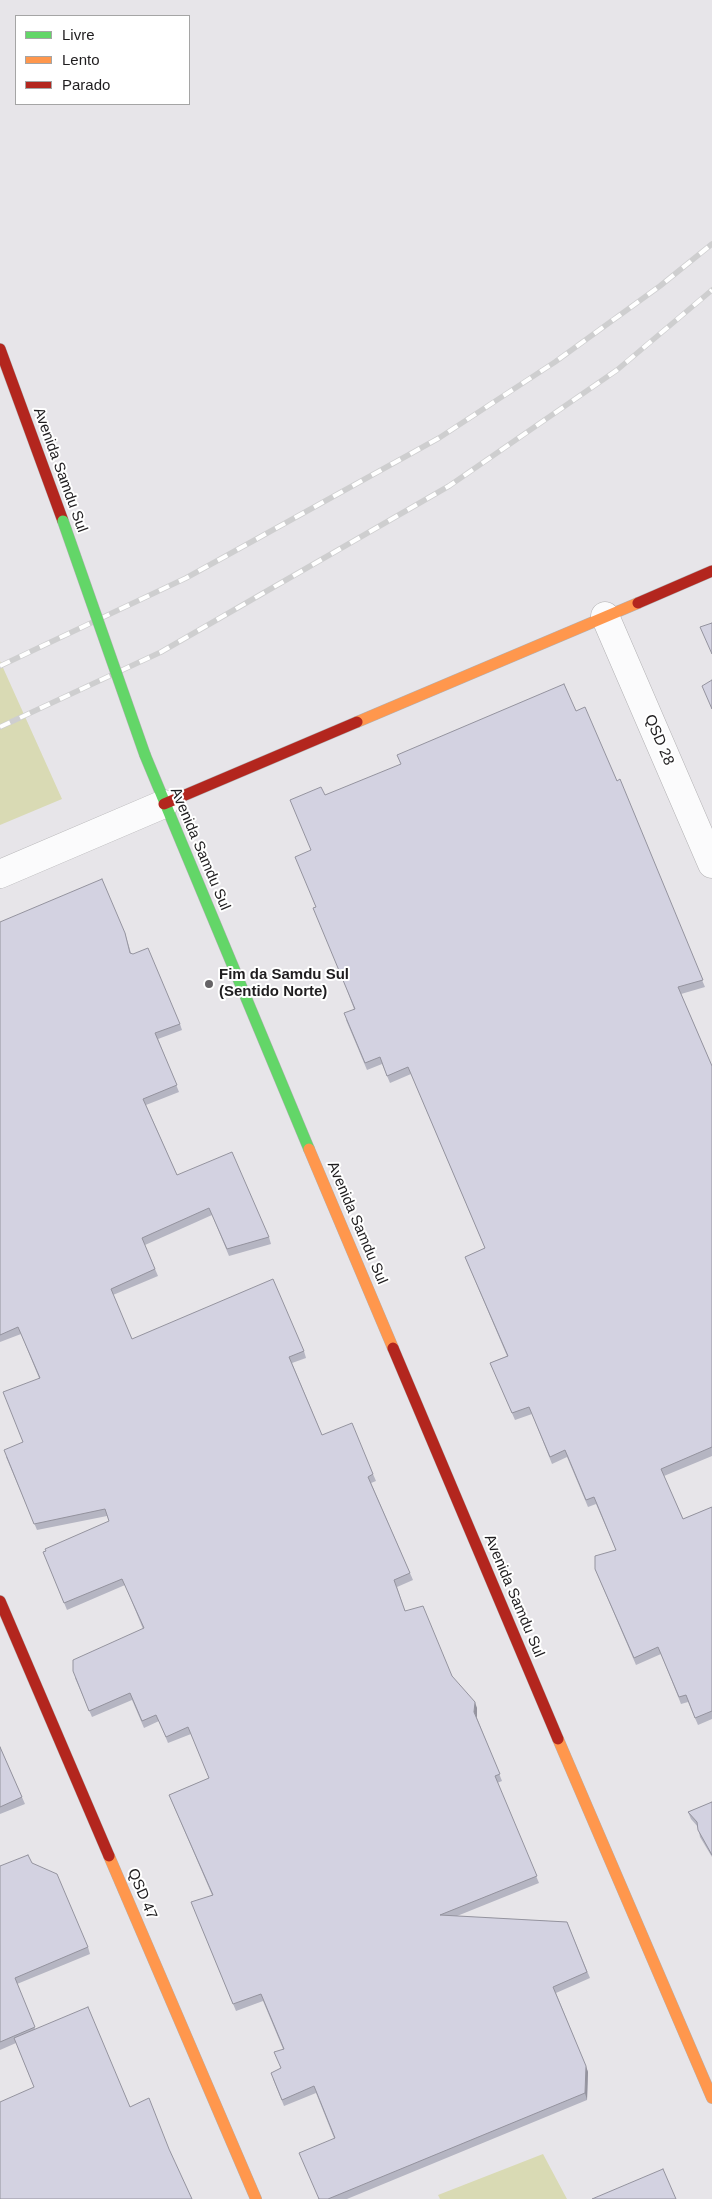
<!DOCTYPE html>
<html>
<head>
<meta charset="utf-8">
<style>
  body { margin:0 }
  #map { position:relative; width:712px; height:2199px; overflow:hidden; background:#e7e5e9; font-family:Arial,sans-serif }
  canvas { display:block }
  .legend { position:absolute; left:15px; top:15px; width:175px; height:90px; box-sizing:border-box; background:#fff; border:1px solid #a5a5a5; margin:0; padding:6px 9px; list-style:none; font-size:15px; color:#1f1d1f }
  .legend li { display:flex; align-items:center; gap:10px; height:25px }
  .legend b { width:25px; border:1px solid #a5a5a5 }
</style>
</head>
<body>
<div id="map">
<canvas width="712" height="2199"></canvas>
<ul class="legend">
<li><b style="height:6px;background:#63d668"></b>Livre</li>
<li><b style="height:6px;background:#ff974d"></b>Lento</li>
<li><b style="height:6px;background:#b3261e"></b>Parado</li>
</ul>
</div>
<script>
const ctx = document.querySelector('canvas').getContext('2d');
ctx.lineJoin = 'round';
function fill(path, color) {
  ctx.fillStyle = color;
  ctx.fill(path, 'evenodd');
}
function toPath(rows) {
  const path = new Path2D();
  for (const r of rows) {
    path.moveTo(r[0], r[1]);
    for (let i = 2; i < r.length; i += 2) path.lineTo(r[i], r[i + 1]);
  }
  return path;
}
function strokePath(path, color, width, dash) {
  ctx.strokeStyle = color;
  ctx.lineWidth = width;
  ctx.lineCap = dash ? 'butt' : 'round';
  ctx.setLineDash(dash || []);
  ctx.stroke(path);
}
function drawText(font, color, halo, rows, align = 'center') {
  ctx.font = font + ' Arial,sans-serif';
  ctx.lineWidth = 4;
  ctx.setLineDash([]);
  ctx.textBaseline = 'middle';
  ctx.strokeStyle = halo;
  ctx.fillStyle = color;
  for (const [text, x, y, turn = 0] of rows) {
    ctx.save();
    ctx.translate(x, y);
    ctx.rotate((+turn || 0) * Math.PI / 180);
    ctx.textAlign = isNaN(turn) ? turn : align;
    if (halo) ctx.strokeText(text, 0, 0);
    ctx.fillText(text, 0, 0);
    ctx.restore();
  }
}
fill(toPath([
  [0,661,62,799,0,825],
  [543,2154,567,2199,440,2199,438,2195]
]), '#d9dab4');
const street = toPath([
  [605,616,712,864],
  [0,874,164,804]
]);
const fast = toPath([
  [145,755,309,1149]
]);
const slow = toPath([
  [357,722,638,603],
  [309,1149,393,1348],
  [558,1739,712,2098],
  [109,1856,256,2199]
]);
const jam = toPath([
  [0,349,63,521],
  [638,603,712,571],
  [164,804,357,722],
  [393,1348,558,1739],
  [0,1601,109,1856]
]);
strokePath(street, '#b2b1b3', 29);
strokePath(fast, '#b2b1b3', 12);
strokePath(slow, '#b2b1b3', 12);
strokePath(jam, '#b2b1b3', 12);
strokePath(street, '#fbfbfc', 28);
strokePath(fast, '#63d668', 11);
strokePath(slow, '#ff974d', 11);
strokePath(jam, '#b3261e', 11);
const rail = toPath([
  [0,666,186,578,439,438,555,362,660,286,712,244],
  [0,727,161,652,449,486,617,370,712,290]
]);
strokePath(rail, '#cececf', 5.5);
strokePath(rail, '#fff', 4, [11]);
const fastBridge = toPath([
  [63,521,145,755]
]);
strokePath(fastBridge, '#b2b1b3', 12, []);
strokePath(fastBridge, '#63d668', 11);
fill(toPath([
  [576,711,617,781,705,987,681,994,712,1066,712,1456,664,1476,683,1519,712,1507,712,1719,698,1725,688,1702,681,1704,661,1654,636,1665,595,1569,616,1550,596,1504,588,1507,567,1457,552,1464,532,1414,515,1420,490,1363,507,1356,465,1257,485,1248,411,1074,390,1083,382,1064,367,1070,346,1020,354,1009,316,907,311,851,325,795],
  [0,922,125,933,131,953,180,1024,182,1030,158,1039,179,1092,146,1105,177,1175,269,1237,271,1244,229,1256,212,1215,145,1245,158,1276,113,1295,132,1339,304,1351,306,1358,292,1363,322,1435,373,1474,376,1481,371,1483,413,1580,397,1587,405,1611,452,1676,477,1708,477,1718,502,1781,497,1783,539,1883,457,1916,567,1922,590,1978,556,1993,588,2072,587,2100,347,2199,318,2199,334,2138,316,2093,284,2106,273,2079,281,2069,283,2049,263,2001,236,2011,194,1909,212,1895,169,1795,209,1778,191,1734,168,1743,159,1721,144,1728,132,1700,92,1717,75,1678,143,1629,125,1585,67,1610,46,1559,109,1521,107,1516,37,1530,6,1457,23,1442,39,1378,21,1334,0,1342],
  [0,1747,25,1804,0,1814],
  [712,1802,712,1857,700,1837,698,1827,691,1819,688,1812],
  [32,1863,88,1947,90,1954,17,1984,35,2029,130,2107,169,2149,34,2087,16,2043,0,2050,0,1866]
]), '#b5b5c2');
fill(toPath([
  [475,1702,477,1708,477,1718,474,1712],
  [586,2066,588,2072,587,2100,585,2093]
]), '#94939e');
const building = toPath([
  [712,623,712,654,700,627,712,623],
  [712,680,712,709,702,686,712,680],
  [564,684,576,711,585,707,617,781,620,779,703,980,678,987,712,1066,712,1447,661,1469,683,1519,712,1507,712,1711,695,1718,686,1695,679,1697,658,1647,634,1658,595,1569,595,1556,616,1550,594,1497,586,1500,565,1450,550,1457,529,1407,512,1413,490,1363,508,1356,465,1257,485,1248,408,1067,387,1076,380,1057,365,1063,344,1013,355,1009,313,908,316,907,295,857,311,850,290,800,321,787,325,795,401,764,397,755,564,684],
  [102,879,125,933,130,953,133,954,148,948,180,1024,155,1033,177,1085,143,1099,177,1175,232,1152,269,1237,227,1249,209,1208,142,1238,155,1269,111,1289,132,1339,273,1279,304,1351,289,1357,322,1435,352,1423,373,1474,368,1477,410,1573,394,1580,405,1611,423,1606,452,1676,475,1702,474,1712,500,1774,495,1776,537,1876,440,1915,567,1922,587,1972,553,1987,586,2066,585,2093,328,2199,319,2199,299,2153,335,2138,314,2086,282,2100,271,2073,281,2068,274,2052,284,2049,261,1994,233,2004,191,1902,213,1895,169,1795,209,1778,188,1727,166,1737,156,1715,142,1721,130,1693,89,1711,73,1671,73,1660,144,1628,122,1579,64,1603,43,1552,46,1551,45,1549,109,1521,105,1509,34,1524,4,1450,23,1442,3,1392,40,1378,18,1327,0,1335,0,922,102,879],
  [0,1747,22,1797,0,1807,0,1747],
  [712,1802,712,1855,698,1830,697,1822,688,1812,712,1802],
  [28,1855,32,1863,57,1874,88,1947,15,1978,35,2027,0,2042,0,1866,28,1855],
  [88,2007,130,2107,149,2098,169,2149,192,2199,0,2199,0,2102,34,2087,14,2038,88,2007],
  [663,2169,676,2199,592,2199,663,2169]
]);
fill(building, '#d3d2e1');
strokePath(building, '#94939e', 1);
for (const [x, y, r, color] of [
  [209,984,5,"#656366"]
]) {
  const dot = new Path2D();
  dot.arc(x, y, r, 0, 2 * Math.PI);
  ctx.fillStyle = color;
  ctx.fill(dot);
  strokePath(dot, '#fff', 2);
}
drawText('15px', '#1f1d1f', '#fff', [
  ["Avenida Samdu Sul",60,470,70],
  ["QSD 28",659,740,67],
  ["Avenida Samdu Sul",200,849,67],
  ["Avenida Samdu Sul",357,1223,67],
  ["Avenida Samdu Sul",514,1596,67],
  ["QSD 47",142,1894,67]
]);
drawText('bold 15px', '#1f1d1f', '#fff', [
  ["Fim da Samdu Sul",219,975],
  ["(Sentido Norte)",219,992]
], 'left');
</script>
</body>
</html>
